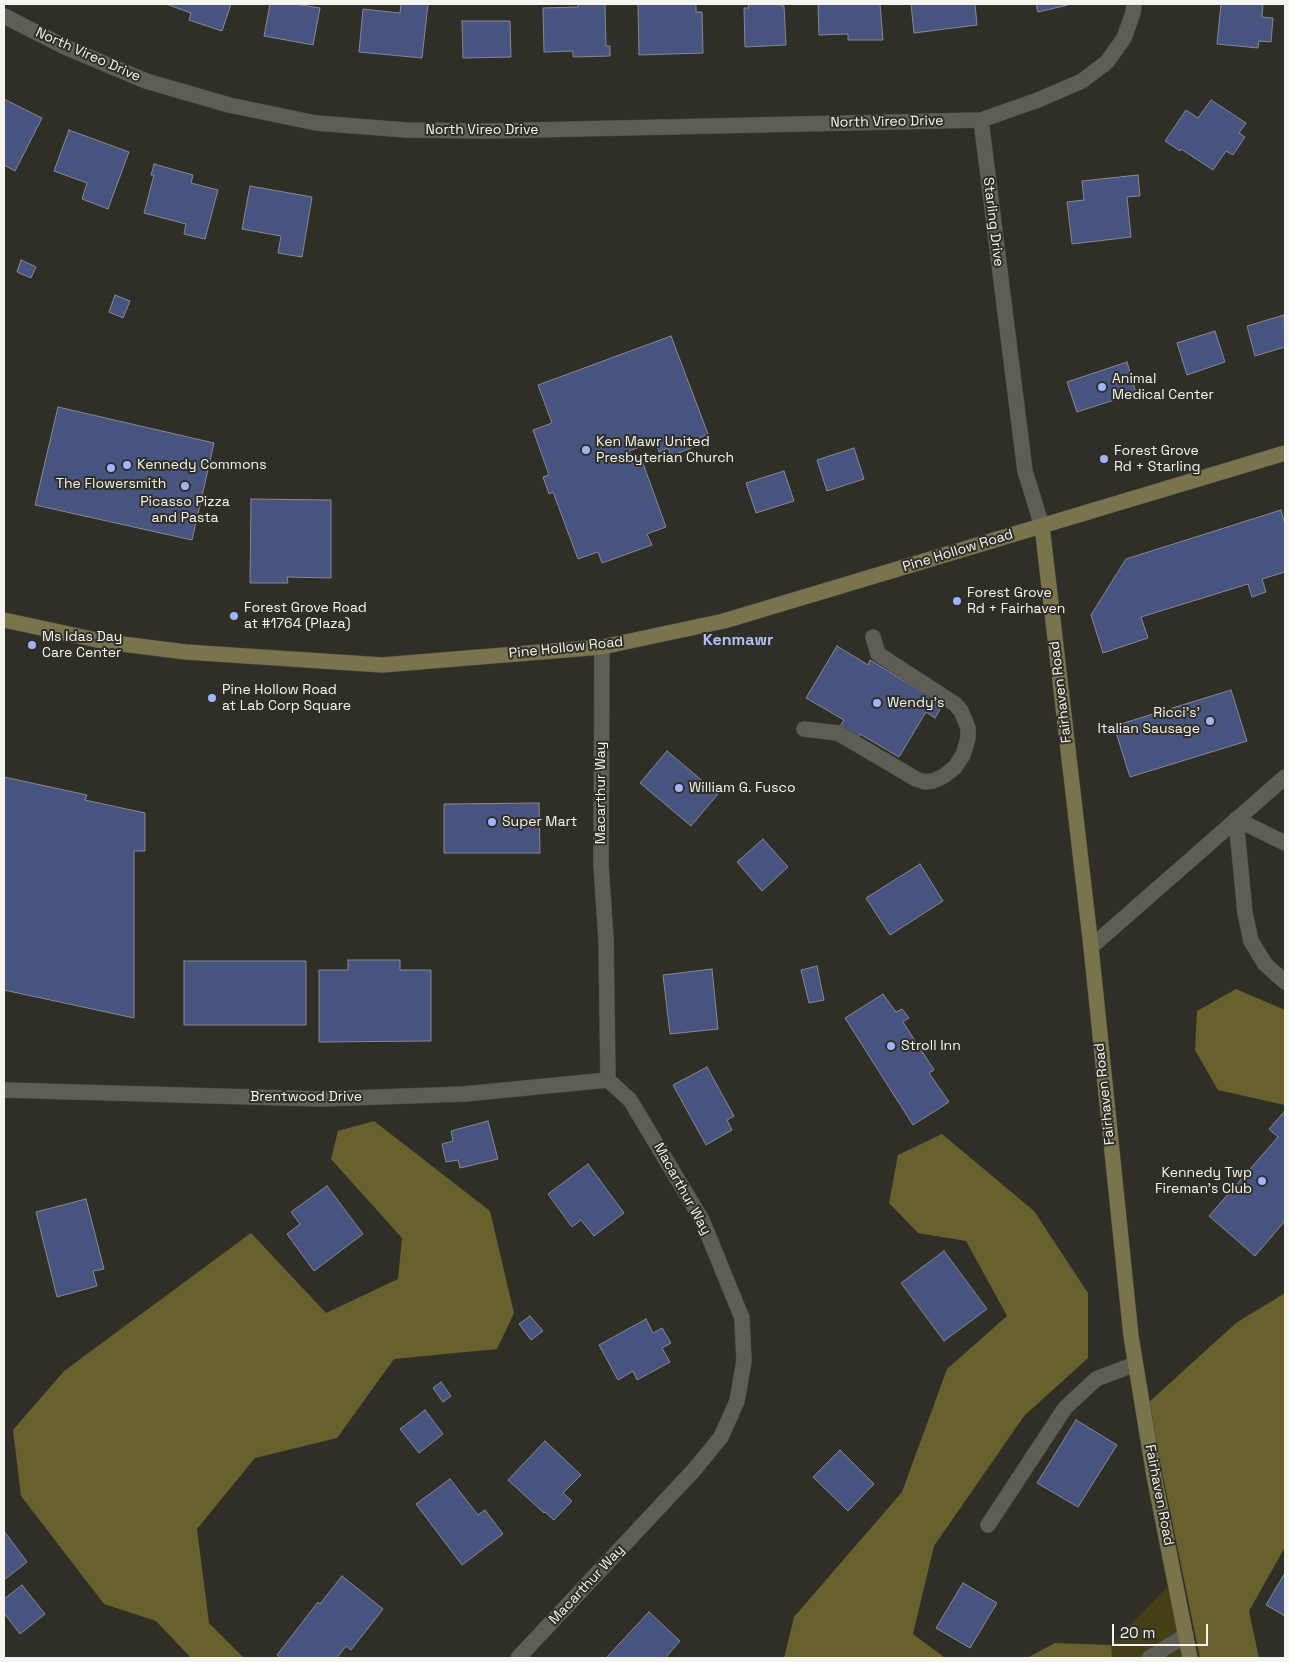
<!DOCTYPE html>
<html>
<head>
<meta charset="utf-8">
<style>
  body { margin:0 }
  #map { position:relative; width:1289px; height:1662px; overflow:hidden; background:#302f27; font-family:"Space Grotesk",sans-serif }
  canvas { display:block }
  .frame { position:absolute; inset:0; border:5px solid #f5f5f0; pointer-events:none }
  .scale { position:absolute; left:1112px; top:1624px; width:96px; height:22px; box-sizing:border-box; border:2px solid #f5f5f0; border-top:0; padding-left:6px; font-size:15px; line-height:18px; white-space:nowrap; color:#f5f5f0; -webkit-text-stroke:4px #302f27; paint-order:stroke }
</style>
</head>
<body>
<div id="map">
<canvas width="1289" height="1662"></canvas>
<div class="frame"></div>
<div class="scale">20 m</div>
</div>
<script>
const ctx = document.querySelector('canvas').getContext('2d');
ctx.lineJoin = 'round';
function fill(path, color) {
  ctx.fillStyle = color;
  ctx.fill(path, 'evenodd');
}
function toPath(rows) {
  const path = new Path2D();
  for (const r of rows) {
    path.moveTo(r[0], r[1]);
    for (let i = 2; i < r.length; i += 2) path.lineTo(r[i], r[i + 1]);
  }
  return path;
}
function strokePath(path, color, width, dash) {
  ctx.strokeStyle = color;
  ctx.lineWidth = width;
  ctx.lineCap = dash ? 'butt' : 'round';
  ctx.setLineDash(dash || []);
  ctx.stroke(path);
}
function drawText(font, color, halo, rows, align = 'center') {
  ctx.font = font + ' "Space Grotesk",sans-serif';
  ctx.lineWidth = 4;
  ctx.setLineDash([]);
  ctx.textBaseline = 'middle';
  ctx.strokeStyle = halo;
  ctx.fillStyle = color;
  for (const [text, x, y, turn = 0] of rows) {
    ctx.save();
    ctx.translate(x, y);
    ctx.rotate((+turn || 0) * Math.PI / 180);
    ctx.textAlign = isNaN(turn) ? turn : align;
    if (halo) ctx.strokeText(text, 0, 0);
    ctx.fillText(text, 0, 0);
    ctx.restore();
  }
}
fill(toPath([
  [1175,1579,1190,1658,1098,1658,1111,1645]
]), '#453f17');
fill(toPath([
  [1236,989,1285,1010,1285,1105,1218,1090,1195,1050,1197,1011],
  [374,1121,490,1211,514,1313,497,1349,394,1359,337,1438,255,1458,197,1529,209,1623,244,1658,191,1658,156,1621,104,1604,21,1496,13,1430,64,1371,251,1233,326,1313,398,1279,402,1238,331,1159,338,1131],
  [942,1134,1034,1211,1088,1293,1088,1358,1024,1416,934,1546,913,1634,945,1658,784,1658,794,1617,902,1492,947,1369,1007,1316,966,1241,918,1233,889,1203,898,1155],
  [1285,1293,1285,1547,1249,1611,1259,1658,1200,1658,1148,1403,1236,1323],
  [1055,1643,1111,1645,1112,1658,1027,1658]
]), '#69612d');
const building = toPath([
  [166,4,231,4,222,31,189,20,191,13,166,4],
  [270,4,295,4,320,8,313,45,264,36,270,4],
  [401,4,428,4,422,58,359,52,363,9,400,13,401,4],
  [578,4,605,4,606,46,610,46,610,56,573,57,573,51,544,52,543,8,578,7,578,4],
  [638,4,696,4,696,12,702,12,703,53,639,55,638,4],
  [748,4,781,4,781,6,784,6,786,45,745,47,744,8,749,8,748,4],
  [818,4,880,4,883,40,848,40,848,34,819,35,818,4],
  [911,4,975,4,977,25,914,33,911,4],
  [1036,4,1067,4,1068,5,1038,12,1036,4],
  [1221,4,1263,4,1262,17,1273,18,1271,42,1259,41,1258,48,1217,44,1221,4],
  [462,21,510,21,511,57,463,58,462,21],
  [4,99,42,118,15,171,4,165,4,99],
  [1211,100,1246,123,1239,133,1245,137,1233,155,1226,151,1213,170,1181,149,1180,151,1165,141,1186,110,1198,118,1211,100],
  [69,130,129,152,108,209,82,199,87,183,54,171,69,130],
  [154,164,193,175,191,183,218,190,205,239,184,234,186,224,144,213,154,175,151,175,154,164],
  [1138,175,1140,196,1127,197,1131,237,1072,244,1067,202,1084,200,1082,181,1138,175],
  [250,186,312,197,302,257,278,253,281,236,242,229,250,186],
  [21,260,36,267,31,278,17,272,21,260],
  [115,295,130,301,123,318,109,312,115,295],
  [1284,315,1285,347,1255,356,1247,326,1284,315],
  [1215,331,1225,362,1187,375,1177,343,1215,331],
  [671,336,708,434,699,438,701,444,671,456,668,448,659,452,656,441,629,451,632,459,640,455,666,527,647,534,652,545,602,563,598,552,578,559,553,492,549,494,543,477,549,475,533,430,552,423,538,385,671,336],
  [1127,362,1136,393,1077,412,1067,382,1127,362],
  [58,407,214,443,192,540,35,505,58,407],
  [854,448,864,479,827,491,817,460,854,448],
  [784,471,794,501,756,513,746,483,784,471],
  [251,499,331,500,331,578,287,577,288,583,250,583,251,499],
  [1281,510,1285,525,1285,572,1262,579,1266,592,1252,597,1248,584,1141,617,1148,638,1103,653,1091,615,1126,559,1281,510],
  [837,646,868,665,870,660,934,699,933,701,942,706,935,718,926,712,899,757,860,734,859,737,840,726,844,720,806,698,837,646],
  [1231,690,1247,741,1130,777,1114,726,1231,690],
  [667,751,718,794,691,826,640,783,667,751],
  [4,777,87,795,85,800,145,813,145,851,134,851,134,1018,4,990,4,777],
  [539,803,540,853,444,853,444,804,539,803],
  [763,839,788,867,762,891,737,862,763,839],
  [920,864,943,901,890,935,866,898,920,864],
  [348,960,400,960,400,970,431,970,431,1041,319,1042,319,970,348,970,348,960],
  [184,961,306,961,306,1025,184,1025,184,961],
  [817,966,824,1000,809,1003,801,970,817,966],
  [712,969,718,1029,670,1034,663,975,712,969],
  [883,994,896,1012,902,1009,909,1018,903,1022,934,1070,929,1073,949,1102,913,1125,845,1018,883,994],
  [707,1067,734,1116,727,1120,732,1130,706,1145,673,1085,707,1067],
  [1284,1112,1285,1114,1285,1221,1255,1256,1209,1216,1278,1137,1269,1129,1284,1112],
  [488,1121,498,1159,460,1168,458,1160,446,1162,442,1144,453,1141,451,1131,488,1121],
  [588,1164,624,1213,594,1236,581,1220,572,1227,548,1194,588,1164],
  [327,1186,363,1234,314,1271,287,1234,300,1224,291,1212,327,1186],
  [86,1199,104,1269,93,1271,97,1286,57,1297,36,1212,86,1199],
  [944,1251,987,1309,944,1341,901,1283,944,1251],
  [530,1316,543,1331,531,1340,519,1324,530,1316],
  [646,1319,653,1333,662,1328,671,1343,662,1348,670,1362,637,1380,633,1371,618,1380,599,1345,646,1319],
  [441,1382,451,1396,443,1402,433,1388,441,1382],
  [425,1410,443,1434,419,1453,400,1429,425,1410],
  [1076,1420,1117,1445,1078,1507,1037,1483,1076,1420],
  [545,1441,581,1475,563,1493,572,1501,554,1520,545,1512,544,1513,508,1480,545,1441],
  [840,1450,874,1484,848,1511,813,1477,840,1450],
  [450,1479,478,1515,485,1510,503,1534,462,1565,416,1504,450,1479],
  [4,1531,27,1562,4,1580,4,1531],
  [1285,1573,1285,1616,1266,1605,1285,1573],
  [342,1576,383,1609,351,1650,346,1646,337,1658,281,1658,277,1655,318,1602,320,1604,342,1576],
  [963,1583,997,1603,970,1648,936,1628,963,1583],
  [22,1585,45,1614,20,1634,4,1613,4,1599,22,1585],
  [649,1612,680,1641,665,1658,606,1658,649,1612]
]);
fill(building, '#485480');
strokePath(building, '#868992', 1);
const lane = toPath([
  [804,729,838,733,916,779,925,782,933,781,944,776,955,767,963,755,968,738,968,728,961,711,955,704,878,654,873,637],
  [1236,819,1245,913,1251,941,1265,964,1285,982],
  [1236,819,1285,843],
  [1091,947,1285,777],
  [988,1525,1065,1408,1096,1379,1135,1364],
  [1149,1658,1186,1635]
]);
const street = toPath([
  [4,16,65,47,146,81,229,105,316,123,406,130,487,131,981,120,1038,100,1082,81,1107,62,1124,38,1133,13,1134,4],
  [981,120,1025,471,1042,526],
  [4,1090,322,1099,464,1094,608,1080],
  [518,1658,694,1470,721,1437,737,1401,744,1361,742,1318,702,1220,630,1100,608,1080,606,940,601,864,602,647]
]);
const secondary = toPath([
  [1042,526,1091,947,1131,1336,1154,1476,1190,1658],
  [4,620,106,642,186,652,382,665,602,647,724,621,1285,453]
]);
strokePath(lane, '#4d4c46', 16);
strokePath(street, '#4d4c46', 16);
strokePath(secondary, '#4d4c46', 16);
strokePath(lane, '#5f5e55', 15);
strokePath(street, '#5f5e55', 15);
strokePath(secondary, '#7a744c', 15);
for (const [x, y, r, color] of [
  [1102,387,5,"#9eb4fd"],
  [586,450,5,"#9eb4fd"],
  [1104,459,5,"#9eb4fd"],
  [127,465,5,"#9eb4fd"],
  [111,468,5,"#9eb4fd"],
  [185,486,5,"#9eb4fd"],
  [957,601,5,"#9eb4fd"],
  [234,616,5,"#9eb4fd"],
  [32,645,5,"#9eb4fd"],
  [212,698,5,"#9eb4fd"],
  [877,703,5,"#9eb4fd"],
  [1210,721,5,"#9eb4fd"],
  [679,788,5,"#9eb4fd"],
  [492,822,5,"#9eb4fd"],
  [891,1046,5,"#9eb4fd"],
  [1262,1181,5,"#9eb4fd"]
]) {
  const dot = new Path2D();
  dot.arc(x, y, r, 0, 2 * Math.PI);
  ctx.fillStyle = color;
  ctx.fill(dot);
  strokePath(dot, '#302f27', 2);
}
drawText('14px', '#f5f5f0', '#302f27', [
  ["North Vireo Drive",88,55,24],
  ["North Vireo Drive",887,122,-1],
  ["North Vireo Drive",482,130],
  ["Starling Drive",993,222,83],
  ["Pine Hollow Road",958,551,-17],
  ["Pine Hollow Road",566,648,-6],
  ["Fairhaven Road",1061,692,-97],
  ["Macarthur Way",601,793,-90],
  ["Fairhaven Road",1105,1094,-96],
  ["Brentwood Drive",306,1097],
  ["Macarthur Way",682,1189,61],
  ["Fairhaven Road",1159,1495,79],
  ["Macarthur Way",587,1585,-47]
]);
drawText('14px', '#f5f5f0', '#302f27', [
  ["Animal",1112,379],
  ["Medical Center",1112,395],
  ["Ken Mawr United",596,442],
  ["Presbyterian Church",596,458],
  ["Forest Grove",1114,451],
  ["Rd + Starling",1114,467],
  ["Kennedy Commons",137,465],
  ["The Flowersmith",111,484,"center"],
  ["Picasso Pizza",185,502,"center"],
  ["and Pasta",185,518,"center"],
  ["Forest Grove",967,593],
  ["Rd + Fairhaven",967,609],
  ["Forest Grove Road",244,608],
  ["at #1764 (Plaza)",244,624],
  ["Ms Idas Day",42,637],
  ["Care Center",42,653],
  ["Pine Hollow Road",222,690],
  ["at Lab Corp Square",222,706],
  ["Wendy's",887,703],
  ["Ricci's'",1200,713,"right"],
  ["Italian Sausage",1200,729,"right"],
  ["William G. Fusco",689,788],
  ["Super Mart",502,822],
  ["Stroll Inn",901,1046],
  ["Kennedy Twp",1252,1173,"right"],
  ["Fireman's Club",1252,1189,"right"]
], 'left');
drawText('bold 16px', '#b0c1f8', '#302f27', [
  ["Kenmawr",738,641]
]);
</script>
</body>
</html>
